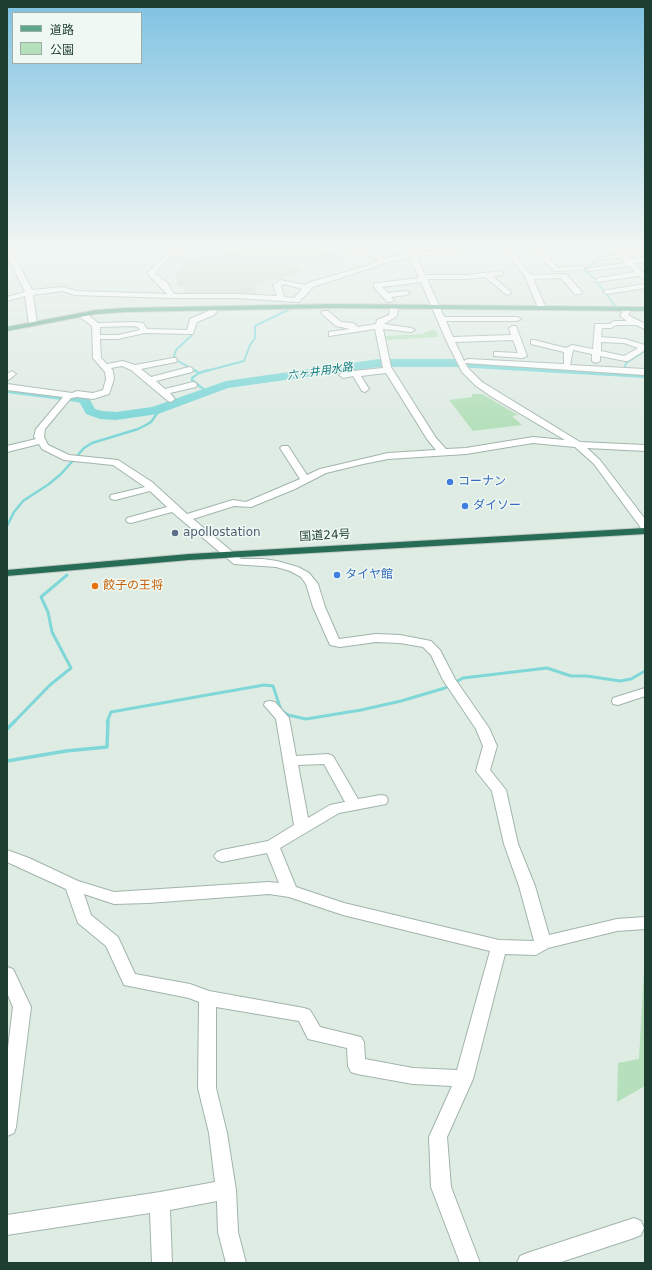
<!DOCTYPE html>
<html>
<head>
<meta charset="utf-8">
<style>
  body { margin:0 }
  #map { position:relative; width:652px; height:1270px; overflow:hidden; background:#dfece4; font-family:"DejaVu Sans","Noto Sans JP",sans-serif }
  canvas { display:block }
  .frame { position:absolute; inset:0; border:8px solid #1e3e31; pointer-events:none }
  .legend { position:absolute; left:12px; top:12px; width:130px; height:52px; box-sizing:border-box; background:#f0f8f3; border:1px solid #9caea5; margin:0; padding:5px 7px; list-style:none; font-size:12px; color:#1e3e31 }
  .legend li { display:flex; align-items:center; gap:8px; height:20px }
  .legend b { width:20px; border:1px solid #9caea5 }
</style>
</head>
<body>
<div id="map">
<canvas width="652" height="1270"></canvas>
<div class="frame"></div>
<ul class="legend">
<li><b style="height:5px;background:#5ea78a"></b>道路</li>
<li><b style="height:11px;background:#b5e0bb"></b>公園</li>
</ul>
</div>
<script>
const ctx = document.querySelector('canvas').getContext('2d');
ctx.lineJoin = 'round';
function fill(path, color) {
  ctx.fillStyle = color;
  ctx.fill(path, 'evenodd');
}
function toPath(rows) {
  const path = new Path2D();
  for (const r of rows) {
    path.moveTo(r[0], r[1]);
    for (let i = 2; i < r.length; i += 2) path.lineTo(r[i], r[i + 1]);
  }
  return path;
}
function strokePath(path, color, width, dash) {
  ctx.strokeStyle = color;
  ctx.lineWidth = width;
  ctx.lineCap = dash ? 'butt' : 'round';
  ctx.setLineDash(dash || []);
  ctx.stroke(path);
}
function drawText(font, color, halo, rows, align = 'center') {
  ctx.font = font + ' "DejaVu Sans","Noto Sans JP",sans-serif';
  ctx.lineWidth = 3;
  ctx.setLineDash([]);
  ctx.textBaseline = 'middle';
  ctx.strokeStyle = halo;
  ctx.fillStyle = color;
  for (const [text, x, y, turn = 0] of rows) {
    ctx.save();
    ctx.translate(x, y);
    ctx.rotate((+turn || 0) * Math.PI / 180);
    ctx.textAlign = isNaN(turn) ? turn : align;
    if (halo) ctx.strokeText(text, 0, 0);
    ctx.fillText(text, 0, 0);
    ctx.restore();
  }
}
fill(toPath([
  [266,246,317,246,324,253,342,255,343,258,329,267,317,262,293,261,302,272,255,284,256,296,185,296,184,287,178,287,175,272,183,270,183,262,167,259,174,256,181,258,221,254,224,251]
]), '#cddcd3');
fill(toPath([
  [431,330,436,330,438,337,387,340,386,336,422,334],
  [472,394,482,394,518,415,512,416,522,425,473,431,449,400,472,397],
  [645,951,645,1086,617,1102,618,1063,639,1059]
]), '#b5e0bb');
strokePath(toPath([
  [602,246,602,250,596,261,585,271,594,278,616,307,625,314],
  [193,331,191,336,176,350,174,356,178,361,196,371],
  [206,371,244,361,250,345,255,338,255,326,290,309],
  [624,371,626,363,645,351]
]), '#80d7d8', 2);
strokePath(toPath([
  [194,370,199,373],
  [623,374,624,370],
  [207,392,192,380,192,378,199,373,209,370],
  [7,526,14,512,23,501,49,484,61,474,84,448,92,443,138,429,146,425,151,422,158,412,154,411]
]), '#80d7d8', 2.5);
strokePath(toPath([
  [14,722,50,685,71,668,52,632,48,612,41,597,67,575],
  [107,722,111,712,264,685,273,686,281,710,288,715,306,719,361,710,401,701,445,688,463,678,547,668,571,676,587,676,620,681,631,679,645,671]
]), '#80d7d8', 3);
strokePath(toPath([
  [7,729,15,721],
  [7,761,66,751,107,747,108,721]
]), '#80d7d8', 3.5);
fill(toPath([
  [379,359,455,359,645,370,645,378,455,367,379,367,228,388,158,414,116,420,100,419,86,414,80,403,77,402,7,393,7,385,80,395,89,398,95,409,102,411,116,412,152,407,226,381,379,359]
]), '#80d7d8');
const minor = toPath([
  [7,246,10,247,32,290,64,287,76,291,167,294,147,273,163,258,175,251,176,246,182,246,180,253,167,260,155,273,168,284,174,294,239,294,277,296,273,285,280,280,306,285,307,283,367,266,379,260,356,253,352,251,350,246,356,246,357,249,360,251,385,258,409,254,407,246,413,246,415,253,460,246,479,246,417,257,425,275,466,275,503,271,503,275,492,276,510,291,511,293,507,295,485,277,466,279,427,279,444,317,517,317,521,319,517,321,446,321,453,337,511,335,509,328,513,326,516,326,527,356,523,358,494,356,494,352,497,352,518,353,513,340,455,342,464,361,468,359,564,364,564,352,531,344,531,340,534,340,566,348,572,345,593,349,595,324,609,324,614,321,627,321,620,316,625,307,628,307,632,309,628,315,645,324,645,329,636,325,616,325,611,328,602,328,601,337,625,339,645,345,645,350,628,361,625,361,600,356,600,361,596,363,592,361,592,354,573,350,570,365,645,369,645,375,465,363,469,369,482,382,580,442,645,445,645,451,587,448,600,460,645,519,645,529,641,528,594,464,575,447,533,443,466,454,388,459,363,464,326,473,295,489,251,507,234,506,193,519,241,559,263,559,277,561,298,567,309,573,318,584,325,607,339,639,376,634,400,635,431,641,440,650,455,679,489,728,497,746,490,770,506,790,518,844,535,886,549,935,617,919,645,917,645,929,617,931,548,948,536,955,505,954,473,1079,447,1137,451,1187,480,1263,460,1263,431,1187,429,1137,452,1086,413,1084,357,1074,351,1072,348,1066,347,1048,308,1039,299,1021,216,1007,216,1088,227,1133,236,1190,238,1232,246,1263,226,1263,218,1232,217,1201,170,1210,172,1263,152,1263,150,1213,7,1235,7,1215,160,1192,215,1182,209,1133,198,1088,199,1002,189,998,124,985,106,946,78,923,66,889,7,862,7,850,29,858,78,881,114,892,269,882,279,883,267,853,222,862,217,860,214,856,217,852,222,850,268,841,294,825,276,719,264,705,265,702,270,701,275,702,289,718,296,756,328,754,333,756,358,799,381,795,386,796,388,800,386,804,381,805,339,813,280,848,296,887,344,903,499,940,534,941,519,886,504,844,492,791,476,771,483,746,476,729,443,680,431,655,423,647,400,643,376,642,340,647,330,645,313,607,306,584,301,577,290,571,276,567,234,564,172,512,131,523,127,522,126,520,127,518,167,507,150,491,115,500,111,499,110,497,111,495,145,487,113,465,64,460,42,449,39,444,7,452,7,446,36,439,34,437,36,429,63,397,7,390,7,384,72,393,77,391,93,393,103,390,106,379,105,372,93,358,92,326,80,317,80,313,86,313,98,323,133,322,143,323,147,329,187,330,190,319,208,311,212,306,218,306,219,308,214,315,197,322,193,334,145,333,118,339,100,339,101,358,107,364,123,361,135,365,173,358,176,358,177,360,176,362,141,369,151,377,189,367,192,368,193,370,192,372,156,381,165,389,193,382,196,383,197,385,196,387,170,393,175,399,171,402,168,401,131,370,122,366,111,368,113,371,114,379,109,394,93,399,77,397,71,398,45,429,44,437,48,445,69,455,118,460,152,482,187,514,233,500,246,502,300,479,280,448,282,446,288,446,307,475,320,469,388,453,436,450,427,439,386,373,361,376,369,389,365,392,362,391,353,376,343,378,339,375,343,372,383,368,375,329,329,336,329,332,350,329,336,326,321,313,322,311,328,311,341,322,353,323,358,327,376,324,377,320,389,315,390,307,394,305,398,307,397,316,384,324,411,328,415,330,411,332,383,329,391,367,436,438,446,449,466,448,533,437,565,440,492,397,476,386,462,372,446,340,421,282,382,287,388,293,406,291,410,293,406,295,391,297,394,300,390,302,387,302,374,287,374,283,377,283,419,278,410,258,387,262,371,268,313,287,299,302,296,302,239,298,172,298,75,295,63,291,33,295,37,324,33,326,29,324,25,296,7,301,7,297,25,292,7,254,7,246],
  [284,284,302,289,294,298,284,297,281,286,284,284],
  [133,326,138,327,140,330,118,335,100,335,100,327,133,326],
  [601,342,624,343,638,348,624,356,601,351,601,342],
  [324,764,345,802,330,805,308,818,298,765,324,764],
  [84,894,114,904,148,903,269,894,289,897,343,915,490,951,457,1070,413,1068,365,1059,364,1042,361,1037,320,1027,310,1010,304,1008,209,991,190,984,135,974,118,937,91,915,84,894],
  [503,246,510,246,521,264,531,275,566,274,582,292,581,294,575,294,561,278,533,279,546,308,542,310,539,310,524,274,516,266,503,246],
  [531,246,538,246,558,268,582,266,586,268,582,270,554,271,531,246],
  [613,246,620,246,620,249,645,248,645,252,624,253,630,259,645,258,645,262,634,263,645,274,645,280,639,276,596,282,595,280,599,278,635,272,629,266,588,271,586,270,590,268,625,263,621,258,598,260,598,258,618,255,612,248,613,246],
  [645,284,645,288,607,294,603,292,607,290,645,284],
  [12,371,16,374,7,381,7,374,12,371],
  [645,688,645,696,618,705,613,704,612,701,613,698,645,688],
  [7,967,13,969,31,1007,16,1127,14,1133,7,1136,7,1056,13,1007,7,993,7,967],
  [634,1218,641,1221,644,1228,641,1235,634,1238,558,1263,517,1263,520,1256,527,1253,634,1218]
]);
const major = toPath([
  [334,304,645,307,645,311,334,308,125,312,96,314,7,331,7,327,96,310,125,308,334,304]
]);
const highway = toPath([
  [645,528,645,534,189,560,7,576,7,570,189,554,645,528]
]);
strokePath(minor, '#a1b4ab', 2);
strokePath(major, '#c0c9c5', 2);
strokePath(highway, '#c0c9c5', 2);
fill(minor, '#fff');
fill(major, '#5ea78a');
fill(highway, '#276d55');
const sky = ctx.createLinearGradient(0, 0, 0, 424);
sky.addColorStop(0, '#7ec2e2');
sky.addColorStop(0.58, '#f1f6f3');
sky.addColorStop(1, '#f1f6f300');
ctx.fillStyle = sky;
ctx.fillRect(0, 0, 652, 424);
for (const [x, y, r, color] of [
  [450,482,4,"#3f7fe0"],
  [465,506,4,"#3f7fe0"],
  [175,533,4,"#5c6f8a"],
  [337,575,4,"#3f7fe0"],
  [95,586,4,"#e8710a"]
]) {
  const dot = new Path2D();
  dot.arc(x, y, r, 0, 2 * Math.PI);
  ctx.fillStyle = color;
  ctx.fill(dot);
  strokePath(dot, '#f0f8f3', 1.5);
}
drawText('italic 11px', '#127d80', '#f0f8f3', [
  ["六ヶ井用水路",320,372,-8]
]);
drawText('12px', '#366cbe', '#f0f8f3', [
  ["コーナン",458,482],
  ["ダイソー",473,506],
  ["タイヤ館",345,575]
], 'left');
drawText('12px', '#4e5e75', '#f0f8f3', [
  ["apollostation",183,533]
], 'left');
drawText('12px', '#1e3e31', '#f0f8f3', [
  ["国道24号",325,536,-3]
]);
drawText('12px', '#c56008', '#f0f8f3', [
  ["餃子の王将",103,586]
], 'left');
</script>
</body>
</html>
